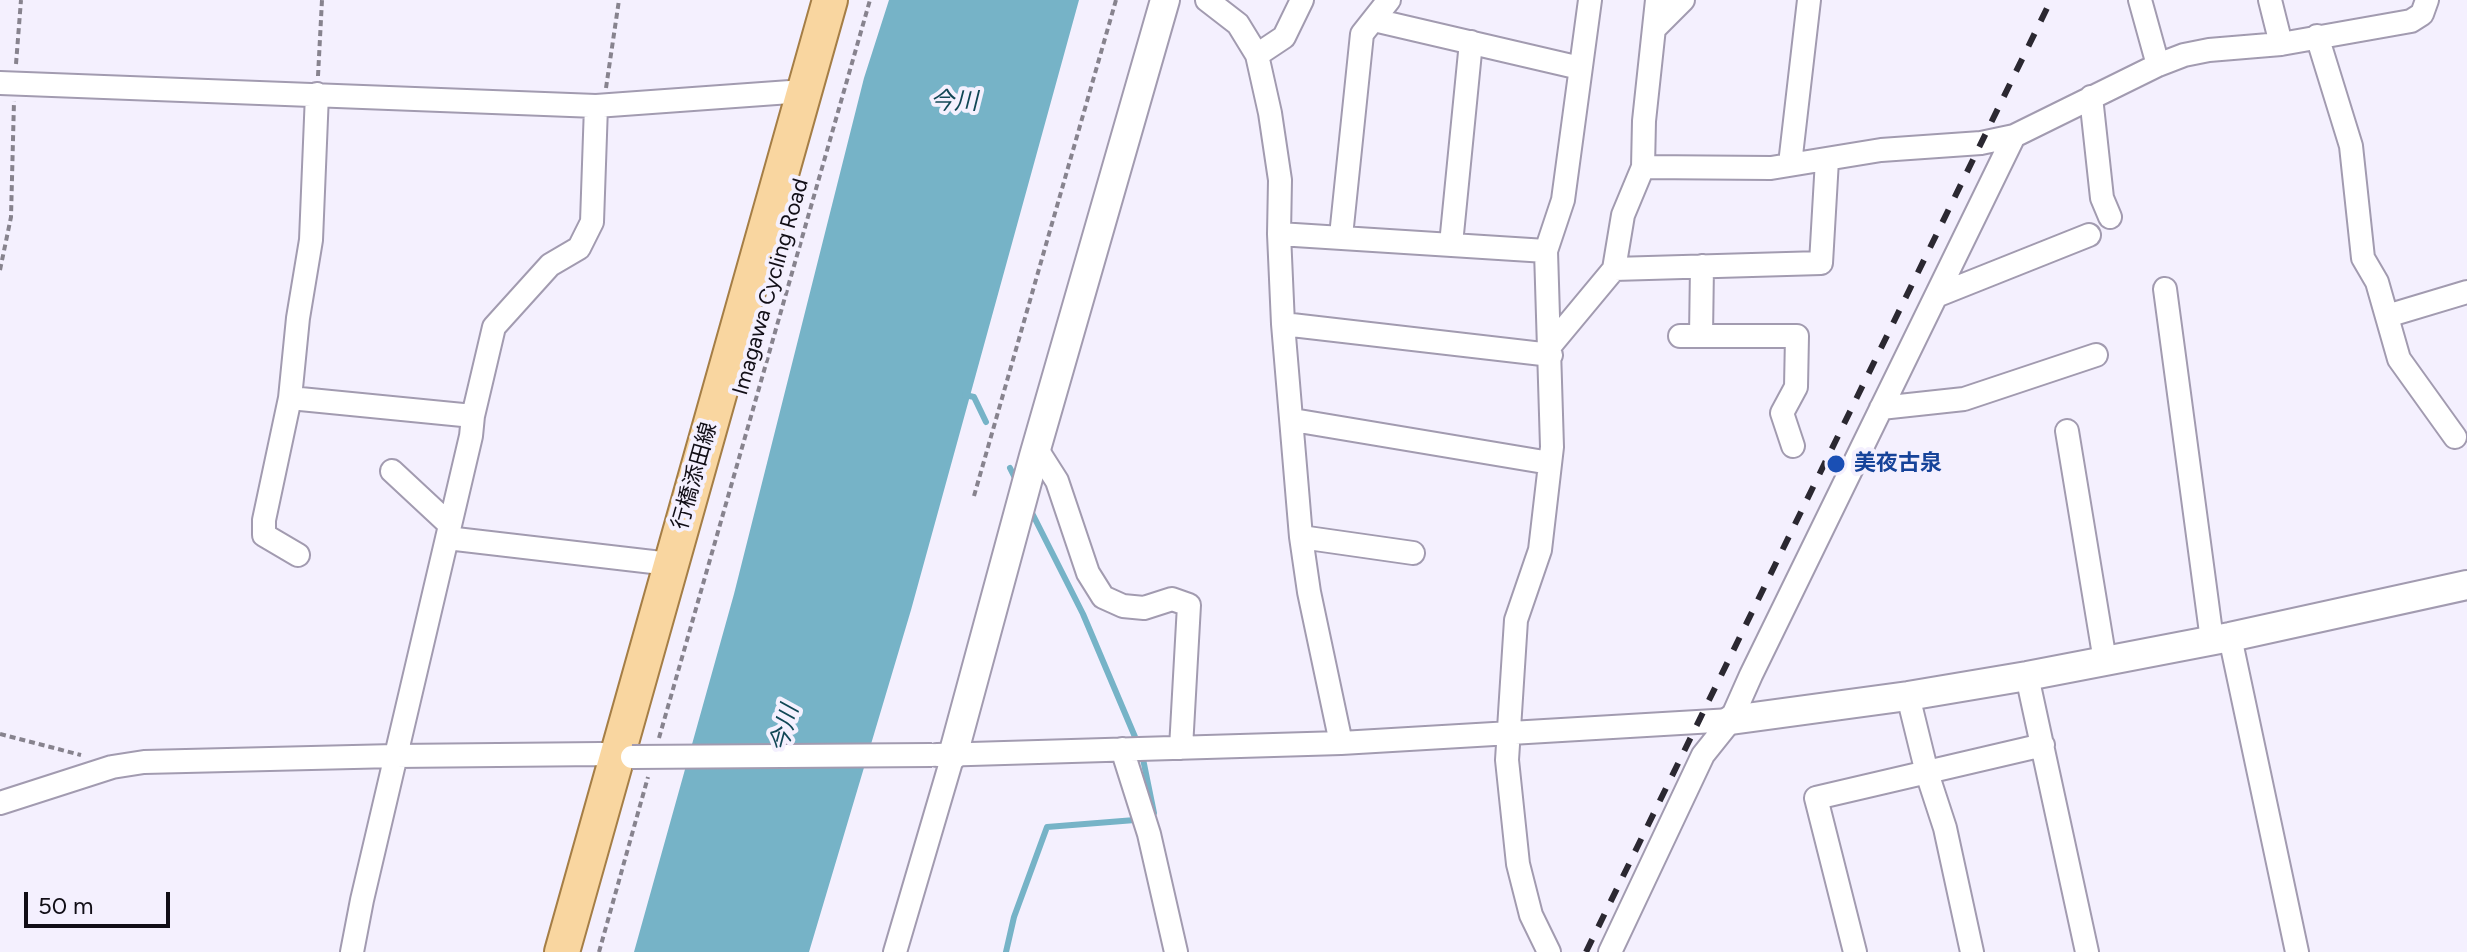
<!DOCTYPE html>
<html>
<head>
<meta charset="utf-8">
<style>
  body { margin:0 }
  #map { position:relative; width:2467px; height:952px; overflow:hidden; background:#f4f0fe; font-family:Figtree,sans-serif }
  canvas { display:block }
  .scale { position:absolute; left:24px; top:892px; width:146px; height:36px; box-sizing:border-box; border:4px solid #110e16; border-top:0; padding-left:10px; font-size:24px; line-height:28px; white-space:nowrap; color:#110e16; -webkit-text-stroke:6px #f4f0fe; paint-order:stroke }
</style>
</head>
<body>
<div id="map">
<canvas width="2467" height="952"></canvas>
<div class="scale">50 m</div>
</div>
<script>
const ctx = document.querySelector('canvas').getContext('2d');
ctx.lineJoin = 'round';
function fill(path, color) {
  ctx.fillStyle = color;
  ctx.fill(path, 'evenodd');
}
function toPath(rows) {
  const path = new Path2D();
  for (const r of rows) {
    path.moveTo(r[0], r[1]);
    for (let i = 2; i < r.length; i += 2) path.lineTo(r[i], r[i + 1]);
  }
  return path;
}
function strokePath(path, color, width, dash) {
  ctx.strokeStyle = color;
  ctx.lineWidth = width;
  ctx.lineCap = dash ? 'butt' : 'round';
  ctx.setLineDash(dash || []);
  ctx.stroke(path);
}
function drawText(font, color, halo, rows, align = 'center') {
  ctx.font = font + ' Figtree,"Noto Sans JP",sans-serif';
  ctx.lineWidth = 8;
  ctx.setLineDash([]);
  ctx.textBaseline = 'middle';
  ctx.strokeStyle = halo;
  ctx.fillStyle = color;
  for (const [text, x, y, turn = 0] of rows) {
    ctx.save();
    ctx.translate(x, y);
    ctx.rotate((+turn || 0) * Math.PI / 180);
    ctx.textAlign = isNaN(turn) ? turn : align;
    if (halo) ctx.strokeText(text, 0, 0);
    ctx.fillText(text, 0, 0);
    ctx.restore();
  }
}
fill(toPath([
  [889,0,1079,0,911,610,809,952,634,952,734,594,864,78]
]), '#76b3c7');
strokePath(toPath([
  [965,395,974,397,986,422],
  [1010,468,1017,482],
  [1031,511,1083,614,1138,744],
  [1142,754,1154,813],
  [1006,952,1014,917,1047,827,1135,820]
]), '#76b3c7', 6);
const minor = toPath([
  [1207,0,1238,24,1257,55,1270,113,1280,180,1279,234,1283,324,1301,537,1309,592,1341,743],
  [2140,0,2158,65],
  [2270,0,2281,44],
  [1374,20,1580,68],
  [1655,28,1683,0],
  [2317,36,2351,146,2363,258,2377,282,2399,359,2455,437],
  [1257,55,1284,37,1302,0],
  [0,83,596,106,804,91],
  [317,94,311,240,298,318,290,398,473,416,471,436,362,900,352,952],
  [2091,97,2102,198,2110,217],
  [1790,164,1809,0],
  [1643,167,1771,168,1881,150,1981,143,2014,136,2158,65,2184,55,2209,50,2281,44,2411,21,2422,14,2427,0],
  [1279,234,1546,251,1552,447,1540,550,1516,620,1507,760,1518,864,1531,915,1549,952],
  [1341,236,1362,34,1389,0],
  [1451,244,1471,42],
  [1546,251,1563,200,1590,0],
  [1614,269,1821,263,1827,160],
  [2165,289,2212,640],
  [1936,296,2089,235],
  [2387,316,2467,292],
  [1283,324,1551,355],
  [1680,336,1797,336,1796,387,1782,413,1793,446],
  [1701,336,1702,266],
  [1550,346,1614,269,1623,215,1643,167,1644,121,1657,0],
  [290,398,264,520,264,535,298,555],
  [1881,408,1964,399,2096,355],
  [473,416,494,327,550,265,579,248,592,222,596,106],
  [1293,420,1550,463],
  [2067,431,2105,661],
  [1036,448,1057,481,1088,573,1103,597,1123,606,1144,608,1172,599,1189,605,1181,748],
  [392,471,450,525],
  [1301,537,1413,553],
  [447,538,670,564],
  [2230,637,2297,952],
  [2027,676,2087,952],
  [1908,696,1927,773,1945,828,1972,952],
  [1122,749,1149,834,1176,952],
  [937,755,1341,743,1731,720],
  [0,803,112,767,144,762,395,756,601,754,630,757],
  [895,952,953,755],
  [1610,952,1703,755,1731,720,1751,675,2014,136],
  [1855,952,1816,798,2043,745]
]);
const tertiary = toPath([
  [1731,720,1908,696,2027,676,2230,637,2467,585],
  [953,755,1034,456,1165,0]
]);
const primary = toPath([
  [562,952,830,0]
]);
strokePath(minor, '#a29bb0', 26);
strokePath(tertiary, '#a29bb0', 32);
strokePath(primary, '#a57e46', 38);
strokePath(toPath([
  [16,64,21,0],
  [318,76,322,0],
  [606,88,619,0],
  [0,270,11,217,14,101],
  [974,496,1116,0],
  [0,734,81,755],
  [659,738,870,0],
  [599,952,648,777]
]), '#87838e', 4, [6, 4]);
strokePath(minor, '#fff', 22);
strokePath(tertiary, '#fff', 28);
strokePath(primary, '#f9d6a0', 34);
strokePath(toPath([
  [1586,952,2051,0]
]), '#2b2831', 6, [14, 14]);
const minorBridge = toPath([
  [632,757,932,755]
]);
strokePath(minorBridge, '#a29bb0', 26, []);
strokePath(minorBridge, '#fff', 22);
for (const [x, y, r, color] of [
  [1836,464,10,"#1a4fb4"]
]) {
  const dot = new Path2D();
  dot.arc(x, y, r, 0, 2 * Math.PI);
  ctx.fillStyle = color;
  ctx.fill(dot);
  strokePath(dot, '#f4f0fe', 3);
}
drawText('22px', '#110e16', '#f4f0fe', [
  ["Imagawa Cycling Road",771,287,-74],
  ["行橋添田線",695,476,-74]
]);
drawText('bold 22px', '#164399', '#f4f0fe', [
  ["美夜古泉",1854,464]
], 'left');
drawText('italic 24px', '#104655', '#f4f0fe', [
  ["今川",954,102],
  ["今川",785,729,-75]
]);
</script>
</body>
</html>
